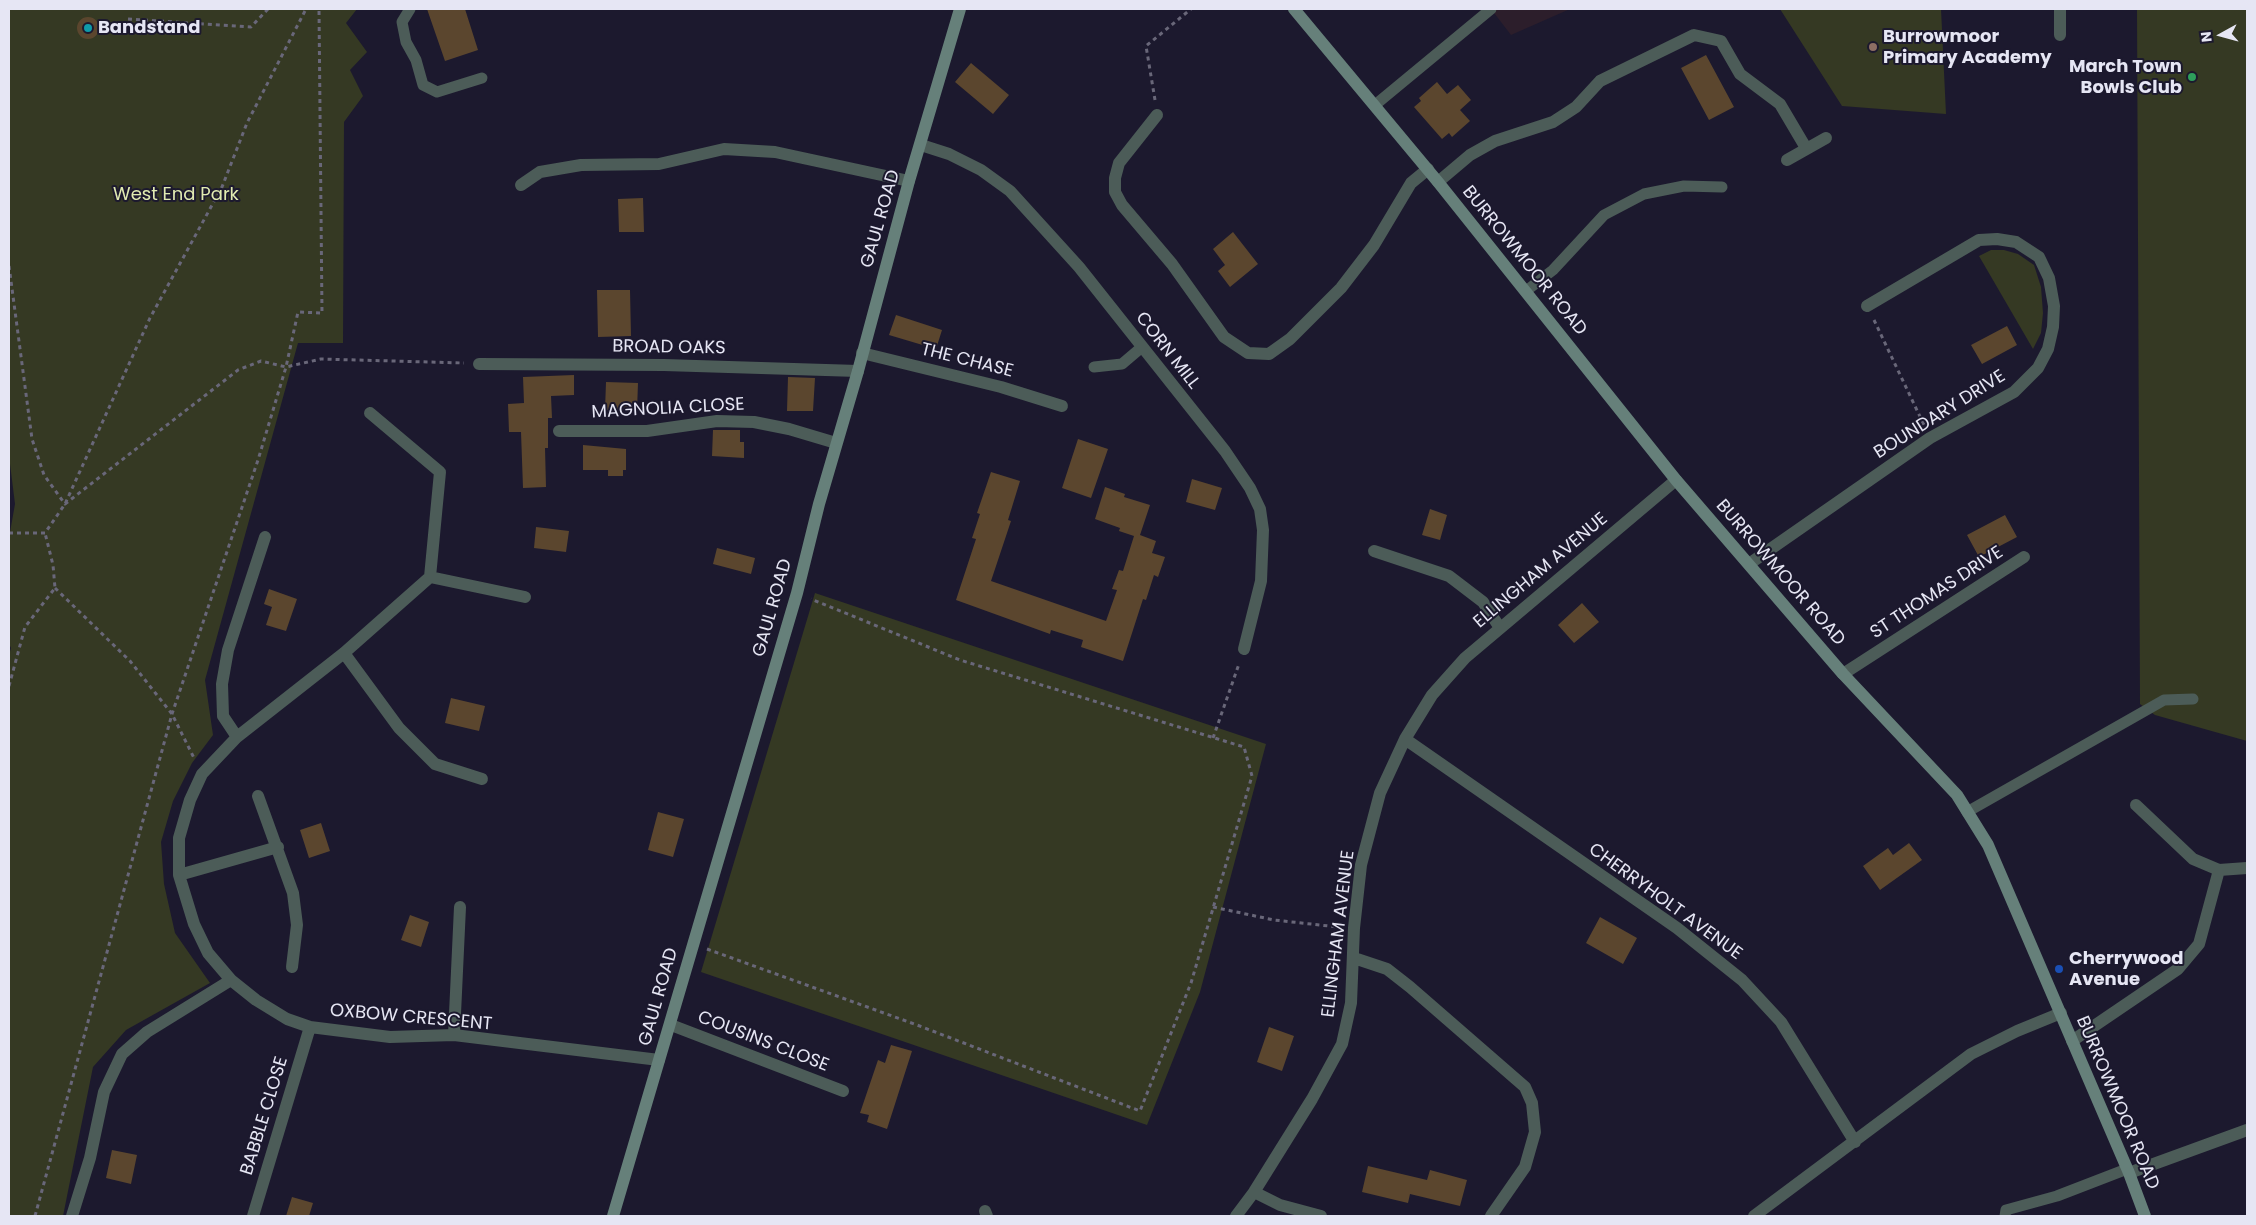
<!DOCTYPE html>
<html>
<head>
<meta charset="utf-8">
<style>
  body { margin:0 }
  #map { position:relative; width:2256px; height:1225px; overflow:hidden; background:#1c192e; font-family:Poppins,sans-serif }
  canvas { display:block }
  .frame { position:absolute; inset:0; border:10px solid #e6e6f4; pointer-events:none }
  .north { position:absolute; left:2196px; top:10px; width:50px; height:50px; -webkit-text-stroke:4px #1c192e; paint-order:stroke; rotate:263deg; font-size:14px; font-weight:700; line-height:20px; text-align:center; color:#e6e6f4 }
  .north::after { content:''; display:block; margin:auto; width:18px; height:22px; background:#e6e6f4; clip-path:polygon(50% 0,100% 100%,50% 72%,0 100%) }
</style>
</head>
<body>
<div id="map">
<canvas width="2256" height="1225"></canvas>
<div class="frame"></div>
<div class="north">N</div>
</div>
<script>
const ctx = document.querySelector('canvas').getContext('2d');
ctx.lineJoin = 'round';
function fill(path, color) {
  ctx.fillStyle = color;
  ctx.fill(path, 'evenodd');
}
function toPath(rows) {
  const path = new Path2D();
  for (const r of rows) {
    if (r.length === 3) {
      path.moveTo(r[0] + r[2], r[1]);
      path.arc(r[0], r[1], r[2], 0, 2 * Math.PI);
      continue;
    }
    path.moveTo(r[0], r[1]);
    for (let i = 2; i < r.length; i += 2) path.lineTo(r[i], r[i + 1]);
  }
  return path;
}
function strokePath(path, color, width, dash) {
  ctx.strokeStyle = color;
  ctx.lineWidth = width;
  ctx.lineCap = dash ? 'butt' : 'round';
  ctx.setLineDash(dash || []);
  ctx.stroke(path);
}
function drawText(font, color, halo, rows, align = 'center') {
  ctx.font = font + ' Poppins,sans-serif';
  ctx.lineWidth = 4;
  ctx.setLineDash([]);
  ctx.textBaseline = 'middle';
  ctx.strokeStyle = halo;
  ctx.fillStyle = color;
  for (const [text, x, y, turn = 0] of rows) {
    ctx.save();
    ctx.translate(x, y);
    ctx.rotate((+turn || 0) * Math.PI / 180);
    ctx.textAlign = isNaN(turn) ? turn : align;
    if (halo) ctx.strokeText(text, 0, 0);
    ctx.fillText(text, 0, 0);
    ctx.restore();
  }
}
fill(toPath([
  [1491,9,1570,9,1511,35]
]), '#2c1e2b');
fill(toPath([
  [9,9,357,9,346,23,367,52,350,70,363,96,344,122,343,343,298,343,205,680,213,735,192,763,173,801,161,842,164,884,175,933,210,983,126,1030,93,1067,63,1216,9,1216,9,655,11,648,9,644,9,538,15,504,9,456],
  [1780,9,1941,9,1946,114,1842,106],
  [2137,9,2247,9,2247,741,2155,715,2140,704],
  [1991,250,2004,250,2018,254,2034,265,2041,287,2043,313,2041,333,2033,349,1979,256],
  [815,593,1266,744,1200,992,1147,1125,701,972]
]), '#353923');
fill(toPath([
  [427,9,465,9,478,50,445,61],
  [88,28,11],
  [1706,55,1734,107,1709,120,1681,68],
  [971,63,1009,95,993,114,955,82],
  [1437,82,1447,94,1458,85,1471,100,1460,110,1470,121,1452,137,1449,133,1442,139,1414,107,1421,101,1419,98],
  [643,198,644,232,619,232,618,199],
  [1233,232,1258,264,1230,287,1218,271,1225,265,1213,249],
  [597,290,630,290,631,336,598,337],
  [896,315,942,330,936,349,889,335],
  [2007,326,2017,345,1982,364,1971,345],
  [574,375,574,395,551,396,552,418,548,418,548,448,545,448,546,487,523,488,521,432,509,432,508,404,524,403,523,377],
  [788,377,815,378,813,411,787,411],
  [606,382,638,383,637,411,605,410],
  [713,430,740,430,740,442,744,442,744,458,712,456],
  [1078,439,1108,449,1091,498,1062,488],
  [583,445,626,449,626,470,623,470,623,476,608,476,608,470,583,470],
  [991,472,1020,481,1008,520,1011,521,991,581,1106,621,1117,590,1112,589,1119,570,1123,571,1134,536,1119,531,1120,528,1095,519,1105,487,1125,494,1124,497,1150,505,1140,535,1156,541,1152,553,1165,557,1158,577,1154,575,1146,600,1143,599,1123,661,1081,647,1083,640,1051,630,1050,634,956,600,976,539,972,538,980,514,977,513],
  [1192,479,1222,488,1215,510,1186,502],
  [1430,509,1447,515,1440,540,1422,535],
  [2005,515,2017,537,1979,557,1967,535],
  [536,527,569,531,566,552,534,548],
  [717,548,755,558,751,574,713,564],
  [269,589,297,599,286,631,266,625,272,607,264,604],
  [1582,603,1599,622,1574,643,1558,625],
  [451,698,485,706,479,731,445,723],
  [658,812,684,819,673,857,648,850],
  [321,823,330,851,309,858,300,830],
  [1909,843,1922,860,1880,890,1863,866,1888,848,1893,855],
  [410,915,429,922,421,947,401,940],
  [1600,917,1637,938,1623,964,1586,943],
  [1269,1027,1294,1036,1282,1071,1257,1062],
  [891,1045,912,1051,887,1129,867,1122,869,1115,860,1113,878,1060,885,1063],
  [112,1150,137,1155,131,1184,106,1178],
  [1368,1166,1427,1180,1430,1170,1467,1180,1460,1206,1410,1194,1408,1203,1362,1192],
  [292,1197,313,1203,309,1216,286,1216]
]), '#5b462e');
strokePath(toPath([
  [128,19,251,27,268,9],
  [1155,100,1146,46,1191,9],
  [9,266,32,439,44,475,65,504,238,370,261,361,286,367,321,359,464,363],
  [1874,320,1924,425],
  [9,533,45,533,65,504,150,318,222,187,247,123,306,9],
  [55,588,130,661,172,714,195,760],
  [9,686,25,627,55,588,53,565,45,533],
  [1213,738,1239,664],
  [1213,907,1274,920,1338,927],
  [707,949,917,1025,1140,1111,1191,983,1252,776,1244,747,960,660,811,599],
  [35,1216,172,714,258,460,286,367,298,312,322,313,319,9]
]), '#696779', 3, [4, 4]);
strokePath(toPath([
  [410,9,402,22,406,42,416,60,423,85,437,92,482,78],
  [1375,105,1491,9],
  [1526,291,1553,270,1604,215,1644,194,1684,186,1722,187],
  [1094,367,1122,364,1142,347],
  [1967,812,2164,700,2193,699],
  [2005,1216,2006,1210,2057,1196,2127,1169]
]), '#4c5c58', 11);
strokePath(toPath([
  [2060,35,2060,9],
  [1157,115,1119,163,1115,178,1115,192,1122,205,1172,264,1224,337,1248,353,1269,354,1290,339,1341,288,1374,245,1411,183,1428,169],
  [921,145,949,154,981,170,1010,191,1079,267,1225,451,1250,488,1260,509,1263,530,1261,581,1244,649],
  [1787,160,1826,138],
  [1438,182,1470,155,1495,141,1553,122,1576,107,1600,81,1694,35,1721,41,1740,74,1780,104,1806,148],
  [521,185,540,172,581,165,659,164,724,149,775,152,909,181],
  [862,353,1001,387,1062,406],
  [479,364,664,365,858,371],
  [370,413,440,472,430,577],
  [559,431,647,431,717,421,754,422,789,429,836,443],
  [1374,551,1449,576,1483,602,1500,628],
  [1749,564,1930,438,2014,392,2038,368,2048,349,2053,327,2054,306,2049,278,2039,257,2016,242,1997,239,1979,240,1867,306],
  [430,577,344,653,237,737,202,774,190,800,179,838,179,875,194,924,208,953,231,980,256,1000,287,1019,310,1027,390,1037,454,1035,659,1060],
  [430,577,525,597],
  [344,653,399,728,435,764,482,779],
  [1843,674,2024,557],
  [237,737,223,716,222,684,228,650,265,537],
  [1405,739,1677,928,1742,980,1781,1022,1855,1142],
  [258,796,293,893,297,925,292,967],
  [2136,805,2193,859,2219,870,2247,868],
  [179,875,278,847],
  [1354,958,1387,969,1410,987,1525,1087,1532,1103,1535,1132,1525,1167,1491,1216],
  [671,1025,843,1091],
  [454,1035,460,907],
  [2072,1041,2178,969,2199,944,2219,870],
  [2129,1173,2247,1130],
  [1254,1192,1280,1205,1321,1216],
  [985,1211,987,1216],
  [72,1216,90,1158,104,1092,122,1054,147,1032,231,980],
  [253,1216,310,1027],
  [1236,1216,1254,1192,1312,1099,1342,1044,1351,1003,1354,928,1361,865,1380,793,1405,739,1432,695,1465,658,1676,480],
  [1754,1216,1971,1054,2017,1031,2061,1013]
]), '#4c5c58', 12);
strokePath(toPath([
  [1294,9,1438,182,1676,480,1843,674,1957,795,1988,845,2129,1173,2145,1216],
  [613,1216,797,593,819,504,858,371,909,181,960,9]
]), '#66807a', 12);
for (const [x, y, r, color] of [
  [88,28,5,"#0f9aa8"],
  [1873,47,5,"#8d6e63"],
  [2192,77,5,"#2e9e5b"],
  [2059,969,5,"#1a4fb4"]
]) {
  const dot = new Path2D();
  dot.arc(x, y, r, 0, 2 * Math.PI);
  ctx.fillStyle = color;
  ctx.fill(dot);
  strokePath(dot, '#1c192e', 2);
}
drawText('bold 18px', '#e6e6f4', '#1c192e', [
  ["Bandstand",98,28],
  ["Burrowmoor",1883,37],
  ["Primary Academy",1883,58],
  ["March Town",2182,67,"right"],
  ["Bowls Club",2182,88,"right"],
  ["Cherrywood",2069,959],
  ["Avenue",2069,980]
], 'left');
drawText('18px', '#e1ebb1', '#1c192e', [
  ["West End Park",176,195]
]);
drawText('18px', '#e6e6f4', '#1c192e', [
  ["GAUL ROAD",881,219,-74],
  ["BURROWMOOR ROAD",1524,261,51],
  ["BROAD OAKS",669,348,1],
  ["CORN MILL",1167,351,52],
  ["THE CHASE",967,361,14],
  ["MAGNOLIA CLOSE",668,409,-3],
  ["BOUNDARY DRIVE",1940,415,-32],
  ["ELLINGHAM AVENUE",1541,571,-40],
  ["BURROWMOOR ROAD",1780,573,49],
  ["ST THOMAS DRIVE",1937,593,-33],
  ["GAUL ROAD",773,608,-74],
  ["CHERRYHOLT AVENUE",1665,902,36],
  ["ELLINGHAM AVENUE",1339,934,-83],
  ["GAUL ROAD",659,997,-74],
  ["OXBOW CRESCENT",411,1018,5],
  ["COUSINS CLOSE",763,1042,21],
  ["BURROWMOOR ROAD",2117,1103,67],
  ["BABBLE CLOSE",265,1116,-73]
]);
</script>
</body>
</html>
